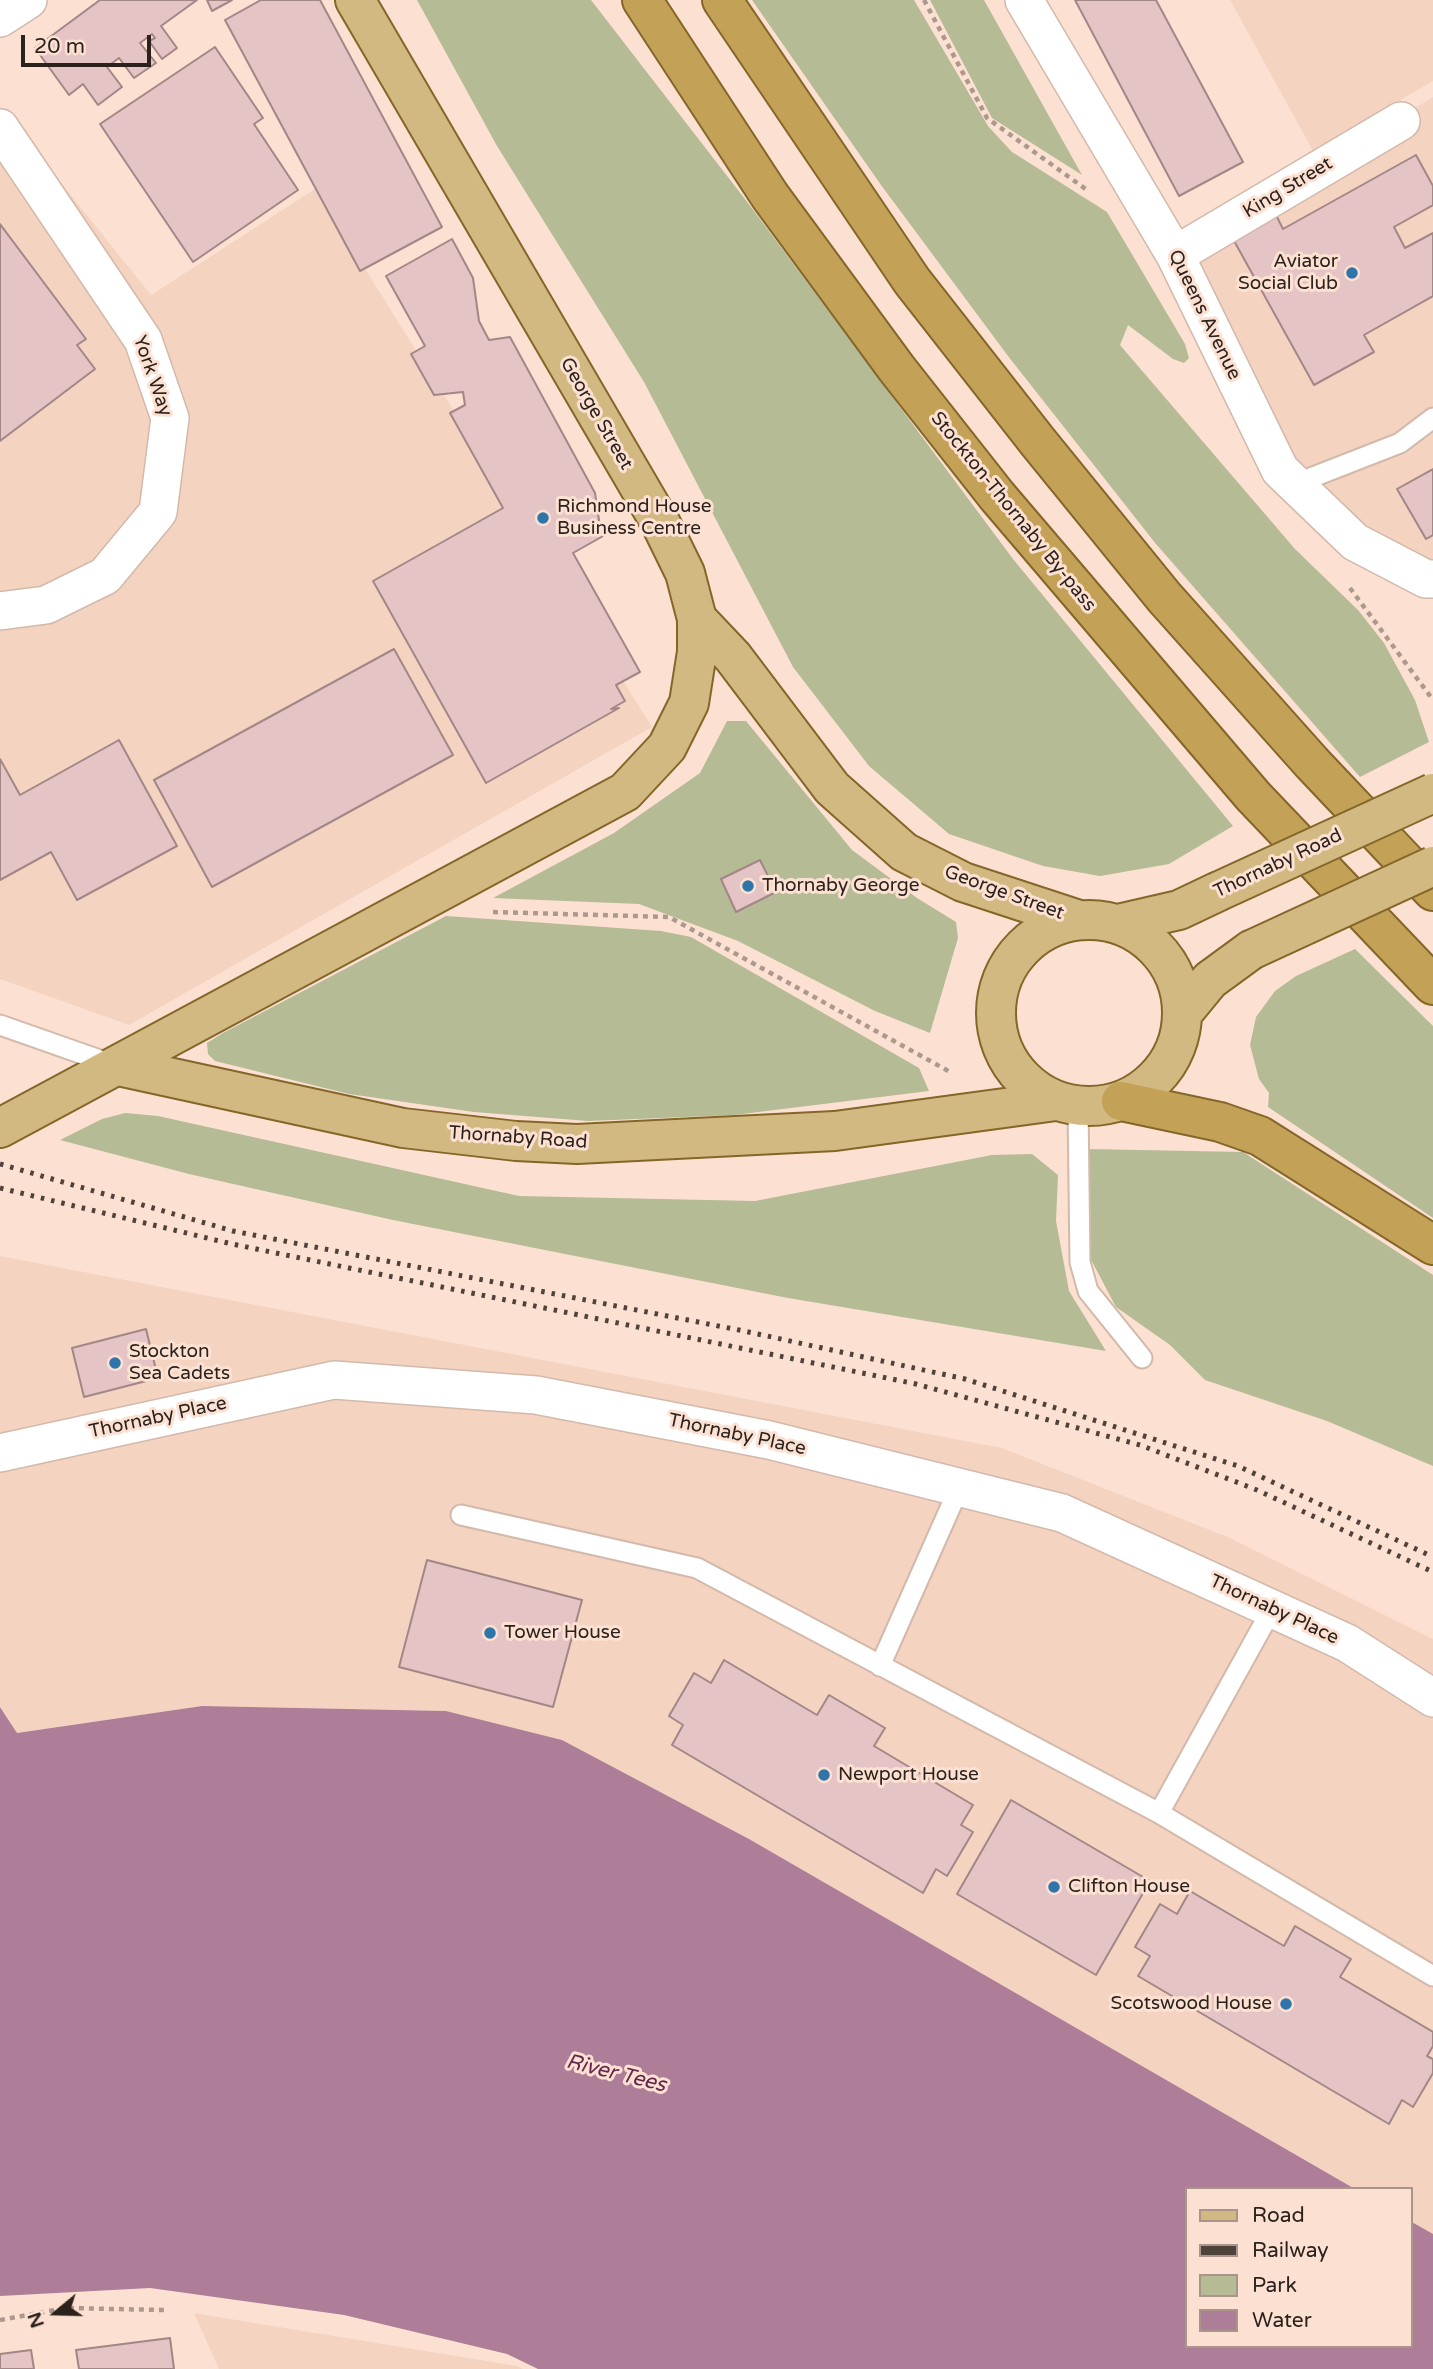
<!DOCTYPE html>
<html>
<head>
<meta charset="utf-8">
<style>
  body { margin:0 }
  #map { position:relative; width:1433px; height:2369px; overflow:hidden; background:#fce1d2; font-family:"Varela Round",sans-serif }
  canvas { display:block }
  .legend { position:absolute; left:1185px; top:2187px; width:228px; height:161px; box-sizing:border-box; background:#fce1d2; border:2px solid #a9958a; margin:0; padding:9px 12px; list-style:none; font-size:21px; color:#2c221d }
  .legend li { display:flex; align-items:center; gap:14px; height:35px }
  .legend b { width:35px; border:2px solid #a9958a }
  .north { position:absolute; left:21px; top:2278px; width:70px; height:70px; -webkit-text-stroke:5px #fce1d2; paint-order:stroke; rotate:251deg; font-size:19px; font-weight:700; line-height:28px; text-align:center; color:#2c221d }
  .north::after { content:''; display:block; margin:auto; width:24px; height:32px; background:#2c221d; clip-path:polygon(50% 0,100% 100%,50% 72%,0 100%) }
  .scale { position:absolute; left:21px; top:35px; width:130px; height:32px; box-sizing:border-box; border:4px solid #2c221d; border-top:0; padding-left:9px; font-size:21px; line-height:24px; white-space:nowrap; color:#2c221d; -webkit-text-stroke:5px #fce1d2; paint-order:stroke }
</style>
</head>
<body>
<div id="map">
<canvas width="1433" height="2369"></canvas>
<ul class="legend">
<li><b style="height:9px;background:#d2b982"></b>Road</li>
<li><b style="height:9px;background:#4f423b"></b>Railway</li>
<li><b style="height:19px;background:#b4bb95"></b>Park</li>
<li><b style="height:19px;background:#ae7e99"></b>Water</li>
</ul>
<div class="north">N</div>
<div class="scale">20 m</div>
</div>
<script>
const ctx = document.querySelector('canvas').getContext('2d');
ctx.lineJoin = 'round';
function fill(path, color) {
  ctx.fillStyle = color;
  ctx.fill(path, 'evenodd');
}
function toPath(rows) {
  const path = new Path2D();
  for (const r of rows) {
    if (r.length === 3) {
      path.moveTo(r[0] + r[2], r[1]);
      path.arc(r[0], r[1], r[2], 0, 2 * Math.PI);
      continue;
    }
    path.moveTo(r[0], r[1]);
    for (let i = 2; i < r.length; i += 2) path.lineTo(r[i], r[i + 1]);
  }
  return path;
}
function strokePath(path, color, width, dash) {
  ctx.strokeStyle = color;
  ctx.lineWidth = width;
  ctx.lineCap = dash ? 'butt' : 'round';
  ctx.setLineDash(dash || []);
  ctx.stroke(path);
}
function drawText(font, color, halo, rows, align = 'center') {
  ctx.font = font + ' "Varela Round",sans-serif';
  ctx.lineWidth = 6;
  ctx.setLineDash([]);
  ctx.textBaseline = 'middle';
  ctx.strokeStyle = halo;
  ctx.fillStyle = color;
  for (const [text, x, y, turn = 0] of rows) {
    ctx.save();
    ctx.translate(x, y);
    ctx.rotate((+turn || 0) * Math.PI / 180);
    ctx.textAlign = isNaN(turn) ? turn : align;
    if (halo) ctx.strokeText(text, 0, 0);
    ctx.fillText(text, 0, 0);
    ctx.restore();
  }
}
fill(toPath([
  [1230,0,1433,0,1433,81,1313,151],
  [1433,97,1433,578,1295,484,1175,255],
  [0,107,151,295,315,189,652,727,129,1025,0,979],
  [0,1256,1002,1448,1230,1538,1433,1639,1433,2234,1410,2221,1410,2189,1355,2189,749,1839,562,1740,446,1711,202,1706,17,1733,0,1707],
  [194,2313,517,2366,523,2369,219,2369]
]), '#f5d3c1');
fill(toPath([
  [417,0,591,0,748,203,1013,559,1233,826,1169,864,1100,876,1043,866,949,834,869,766,793,667,644,382,497,146],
  [752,0,914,0,988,126,1012,152,1107,212,1185,344,1189,358,1184,363,1173,359,1128,325,1120,345,1295,549,1358,610,1384,643,1415,700,1429,742,1360,777,1156,544,1008,356,881,185],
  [930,0,984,0,1082,175,992,118],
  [727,721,746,721,852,850,917,898,956,922,958,938,930,1033,875,1011,738,941,639,904,493,898,614,833,700,773],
  [760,860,776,892,736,912,721,879],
  [446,916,661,931,691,937,919,1068,929,1091,734,1115,588,1121,474,1112,349,1094,215,1061,208,1054,207,1043,223,1033],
  [1355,949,1433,1026,1433,1218,1268,1107,1269,1093,1259,1079,1250,1045,1256,1017,1275,991,1296,976],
  [125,1113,158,1116,519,1196,755,1201,992,1155,1032,1154,1058,1175,1056,1221,1069,1291,1106,1351,788,1298,393,1220,189,1174,60,1140,102,1119],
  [1087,1149,1243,1152,1433,1275,1433,1466,1327,1421,1205,1380,1170,1345,1116,1307,1088,1254]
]), '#b4bb95');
fill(toPath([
  [202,1706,446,1711,562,1740,749,1839,1355,2189,1186,2189,1186,2346,1410,2346,1410,2221,1433,2234,1433,2369,538,2369,507,2354,344,2315,150,2288,0,2296,0,1707,17,1733]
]), '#ae7e99');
const building = toPath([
  [100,0,197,0,161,26,177,48,162,59,149,41,155,38,152,34,140,43,156,63,134,78,119,58,107,67,122,87,98,105,83,84,69,95,35,48,100,0],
  [207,0,232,0,212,11,207,0],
  [320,0,442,227,360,271,225,20,261,0,320,0],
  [1075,0,1156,0,1243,162,1179,196,1075,0],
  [215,47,263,118,254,124,298,190,193,262,100,124,215,47],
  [1416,155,1433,186,1433,205,1394,227,1405,248,1433,233,1433,296,1364,335,1374,352,1314,385,1233,239,1276,215,1283,229,1416,155],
  [0,224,86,339,77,345,95,369,0,441,0,224],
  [452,239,473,278,479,321,489,340,510,337,595,493,600,527,605,535,573,553,640,672,616,685,625,701,611,709,619,708,486,783,373,581,503,508,450,413,465,405,463,392,434,395,411,354,425,346,386,276,452,239],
  [1433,469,1433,535,1426,539,1397,489,1433,469],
  [394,649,453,755,212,887,154,780,394,649],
  [119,740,177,846,77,900,51,852,0,880,0,759,20,795,119,740],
  [760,860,776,892,736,912,721,879,760,860],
  [146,1329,158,1378,84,1397,72,1348,146,1329],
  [427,1560,582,1600,553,1707,399,1667,427,1560],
  [724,1660,817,1715,829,1695,885,1728,874,1746,973,1805,961,1825,973,1832,947,1876,936,1869,923,1893,672,1745,683,1725,669,1716,694,1673,711,1683,724,1660],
  [1011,1800,1150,1881,1096,1975,957,1894,1011,1800],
  [1190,1891,1284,1946,1295,1926,1351,1959,1340,1977,1433,2032,1433,2046,1427,2056,1433,2059,1433,2073,1413,2107,1402,2100,1389,2124,1138,1976,1150,1956,1135,1947,1160,1904,1177,1914,1190,1891],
  [170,2338,174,2369,79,2369,76,2350,170,2338],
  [31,2350,34,2369,0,2369,0,2354,31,2350]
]);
fill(building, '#e4c4c5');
strokePath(building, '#a38686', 2);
const service = toPath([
  [1295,484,1400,443,1433,418],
  [0,1025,114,1065],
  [1078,1107,1080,1262,1088,1291,1142,1358],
  [461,1515,697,1568,1159,1813,1433,1976],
  [880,1666,959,1488],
  [1159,1813,1272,1609]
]);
const minor = toPath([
  [1024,0,1175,255,1280,470,1355,542,1426,579,1433,579],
  [0,18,28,0],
  [0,128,143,340,170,418,158,512,105,576,46,605,0,611],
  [1175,255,1401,121],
  [0,1453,334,1380,536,1395,769,1440,1062,1513,1347,1643,1433,1698]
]);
const primary = toPath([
  [355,0,661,524,685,573,697,619,733,657,832,788,904,852,963,882,1079,920],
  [1089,1013,93],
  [1118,924,1179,910,1217,892],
  [1182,1014,1210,980,1251,950],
  [118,1066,403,1128,516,1141,577,1144,835,1131,1056,1101],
  [0,1128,625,792,667,747,689,703,697,652,697,619]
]);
const trunk = toPath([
  [642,0,770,196,897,369,997,496,1253,796,1433,985],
  [722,0,912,281,1038,442,1164,597,1312,763,1433,891],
  [1121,1101,1220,1122,1260,1136,1433,1245]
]);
strokePath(service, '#d3b9aa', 23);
strokePath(minor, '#d3b9aa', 40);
strokePath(primary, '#846629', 42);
strokePath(trunk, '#846629', 42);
strokePath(toPath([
  [924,0,987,118,1087,190],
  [1350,588,1433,700],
  [493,912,669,917,952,1073],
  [0,2320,66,2308,164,2310]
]), '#ad988d', 4.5, [5, 5]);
strokePath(service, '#fff', 19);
strokePath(minor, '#fff', 37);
strokePath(primary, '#d2b982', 38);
strokePath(trunk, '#c3a258', 38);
strokePath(toPath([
  [0,1164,233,1231,744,1331,965,1379,1238,1466,1433,1557],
  [0,1188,232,1244,916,1384,1140,1445,1257,1490,1433,1572]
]), '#4f423b', 5, [3.5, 7]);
const primaryBridge = toPath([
  [1217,892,1433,793],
  [1251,950,1433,866]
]);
strokePath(primaryBridge, '#846629', 42, []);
strokePath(primaryBridge, '#d2b982', 38);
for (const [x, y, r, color] of [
  [1352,273,7,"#2f75aa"],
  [543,518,7,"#2f75aa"],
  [748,886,7,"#2f75aa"],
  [115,1363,7,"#2f75aa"],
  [490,1633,7,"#2f75aa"],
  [824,1775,7,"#2f75aa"],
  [1054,1887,7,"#2f75aa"],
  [1286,2004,7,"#2f75aa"]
]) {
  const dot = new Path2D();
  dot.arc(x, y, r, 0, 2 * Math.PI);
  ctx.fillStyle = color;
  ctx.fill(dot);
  strokePath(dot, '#fce1d2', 2.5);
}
drawText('19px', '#2c221d', '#fce1d2', [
  ["King Street",1288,188,-31],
  ["Queens Avenue",1204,315,64],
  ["York Way",152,376,71],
  ["George Street",596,414,60],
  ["Stockton-Thornaby By-pass",1013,512,51],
  ["Thornaby Road",1278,864,-25],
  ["George Street",1004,893,20],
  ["Thornaby Road",518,1138,4],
  ["Thornaby Place",158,1418,-12],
  ["Thornaby Place",737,1435,12],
  ["Thornaby Place",1274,1610,25]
]);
drawText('19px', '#2c221d', '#fce1d2', [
  ["Aviator",1338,262,"right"],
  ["Social Club",1338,284,"right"],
  ["Richmond House",557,507],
  ["Business Centre",557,529],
  ["Thornaby George",762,886],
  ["Stockton",129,1352],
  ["Sea Cadets",129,1374],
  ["Tower House",504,1633],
  ["Newport House",838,1775],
  ["Clifton House",1068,1887],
  ["Scotswood House",1272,2004,"right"]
], 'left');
drawText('italic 21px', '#63274d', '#fce1d2', [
  ["River Tees",616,2074,14]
]);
</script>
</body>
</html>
